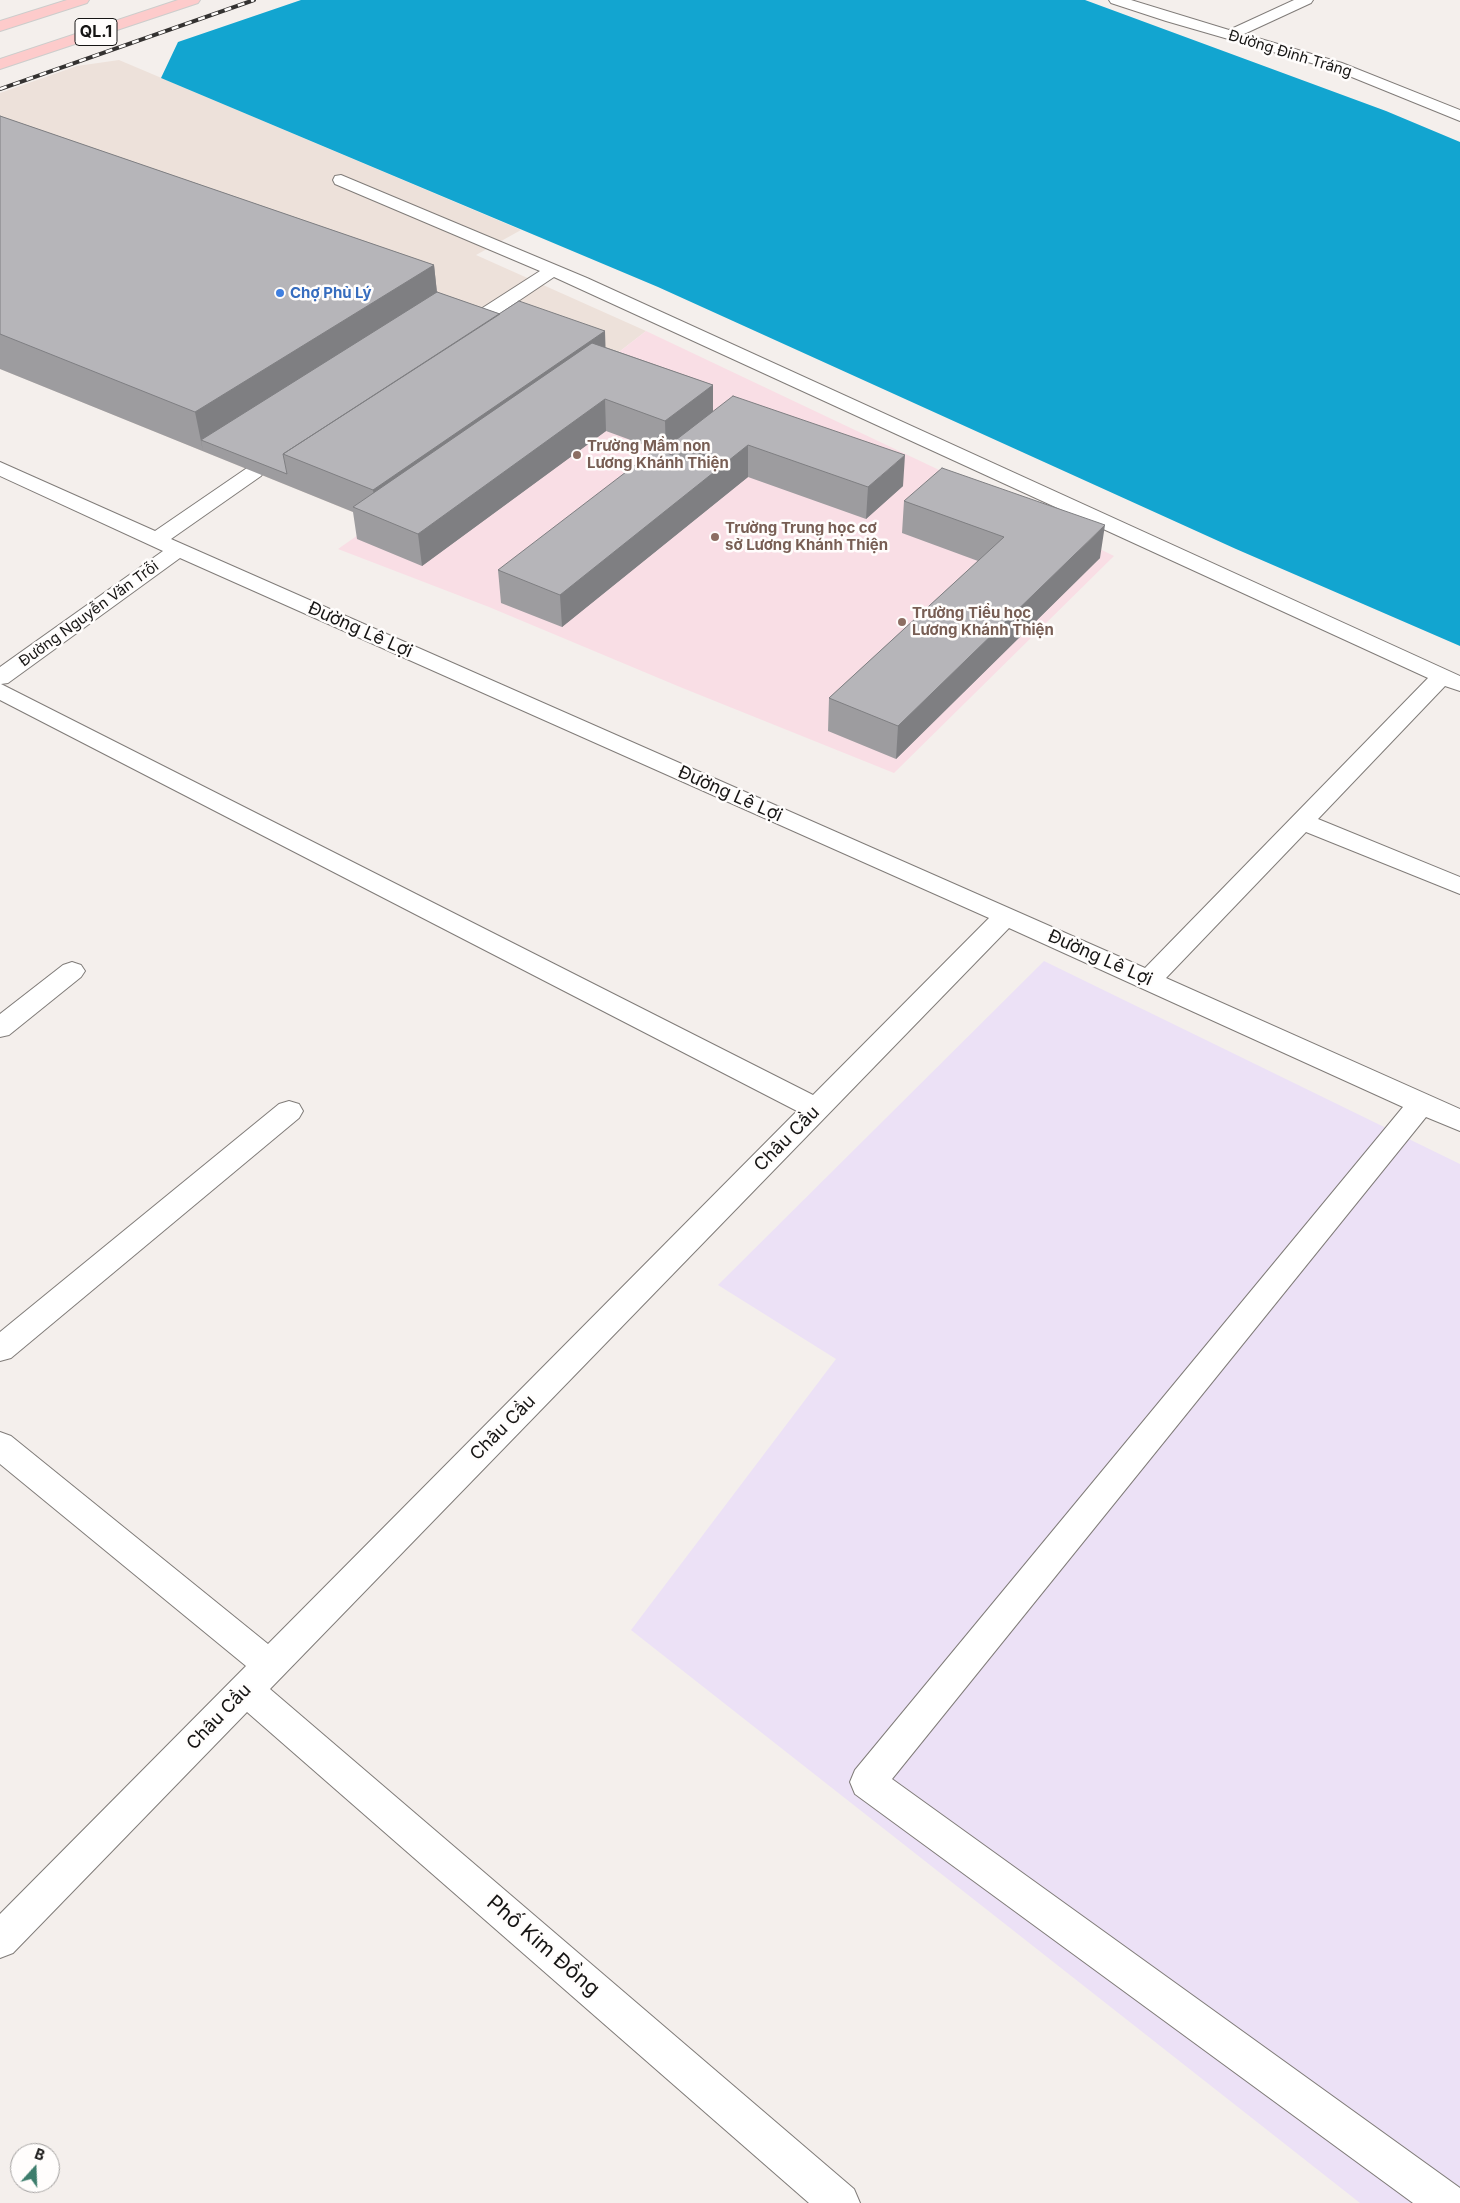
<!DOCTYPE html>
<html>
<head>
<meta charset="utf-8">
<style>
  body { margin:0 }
  #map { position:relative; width:1460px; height:2203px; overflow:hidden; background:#f4efec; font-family:Inter,sans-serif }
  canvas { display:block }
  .north { position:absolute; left:10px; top:2143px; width:50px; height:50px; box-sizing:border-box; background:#fffdfc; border:1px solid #a2a09f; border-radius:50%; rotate:20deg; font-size:14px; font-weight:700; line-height:20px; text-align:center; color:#161514 }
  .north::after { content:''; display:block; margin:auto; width:18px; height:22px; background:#3d7d6c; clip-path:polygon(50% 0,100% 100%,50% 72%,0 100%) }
</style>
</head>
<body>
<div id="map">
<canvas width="1460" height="2203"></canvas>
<div class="north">B</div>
</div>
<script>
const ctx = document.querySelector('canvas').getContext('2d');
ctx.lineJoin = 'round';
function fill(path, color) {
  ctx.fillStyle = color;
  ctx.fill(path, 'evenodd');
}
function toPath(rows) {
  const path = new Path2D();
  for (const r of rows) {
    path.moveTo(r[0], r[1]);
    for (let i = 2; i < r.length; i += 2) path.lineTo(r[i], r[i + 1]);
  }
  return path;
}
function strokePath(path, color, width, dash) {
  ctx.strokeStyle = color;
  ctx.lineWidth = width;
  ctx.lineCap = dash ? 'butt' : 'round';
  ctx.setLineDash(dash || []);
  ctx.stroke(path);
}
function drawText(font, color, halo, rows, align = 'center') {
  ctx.font = font + ' Inter,sans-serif';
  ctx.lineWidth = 5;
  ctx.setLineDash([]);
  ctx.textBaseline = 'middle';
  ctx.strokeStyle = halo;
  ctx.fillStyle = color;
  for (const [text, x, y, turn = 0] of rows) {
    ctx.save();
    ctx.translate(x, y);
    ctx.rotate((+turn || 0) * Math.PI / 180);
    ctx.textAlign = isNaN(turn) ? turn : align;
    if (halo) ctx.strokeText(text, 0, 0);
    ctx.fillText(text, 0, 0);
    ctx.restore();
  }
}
fill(toPath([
  [119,60,521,230,476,255,646,331,606,362,377,522,0,369,0,93,77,66]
]), '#ede1da');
fill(toPath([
  [1044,961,1460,1164,1460,2203,1360,2203,631,1630,836,1359,718,1285]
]), '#ece1f6');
fill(toPath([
  [646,331,935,468,1114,556,894,773,680,687,489,607,338,549,606,362]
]), '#f9dee5');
fill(toPath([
  [301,0,1085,0,1386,111,1460,142,1460,646,1236,549,658,287,161,78,178,42]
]), '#12a5d0');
const minor = toPath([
  [1109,0,1131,0,1229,30,1294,0,1313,0,1311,3,1244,34,1342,63,1460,110,1460,121,1332,69,1166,21,1111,3,1109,0],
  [341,175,587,278,1460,676,1460,691,1445,686,1318,819,1460,877,1460,894,1306,832,1166,978,1460,1109,1460,1131,1426,1117,892,1779,1460,2188,1460,2203,1413,2203,855,1794,850,1782,855,1770,1403,1107,1009,928,270,1689,854,2189,860,2203,809,2203,247,1712,13,1953,0,1958,0,1914,246,1666,0,1464,0,1432,11,1436,268,1644,797,1111,0,700,0,667,163,551,0,476,0,462,155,531,247,468,254,466,261,468,264,472,261,476,171,539,1145,968,1428,678,554,277,487,322,480,324,473,322,471,318,473,314,540,271,335,184,333,180,335,176,341,175],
  [180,558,989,918,813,1095,1,684,8,683,180,558],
  [72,962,81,965,85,971,81,977,9,1035,0,1037,0,1014,63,965,72,962],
  [289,1101,299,1104,303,1111,299,1118,11,1358,0,1361,0,1332,279,1104,289,1101]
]);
const major = toPath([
  [67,0,89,0,87,3,0,31,0,21,67,0],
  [178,0,200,0,198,3,0,69,0,59,178,0]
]);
strokePath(minor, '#807c79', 2);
strokePath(major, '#cccccb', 2);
fill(minor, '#fff');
fill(major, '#fdcbcb');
const rail = toPath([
  [0,89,254,0]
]);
strokePath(rail, '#343231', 4);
strokePath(rail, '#fffdfc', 2.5, [7]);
fill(toPath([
  [0,116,434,265,437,292,500,314,605,331,605,347,713,385,713,411,903,486,866,519,748,477,562,627,501,603,498,570,672,455,672,448,666,453,606,431,422,566,357,539,353,512,0,369],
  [904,501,1100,558,896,759,828,731,829,698,978,561,902,533]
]), '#9d9c9f');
fill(toPath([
  [434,265,438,303,201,440,203,451,195,412],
  [605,331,606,362,377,517,373,490],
  [713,385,713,416,672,443,672,448,666,453,665,421],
  [605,399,606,431,422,566,418,534],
  [748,445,748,477,562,627,560,595],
  [905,455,903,486,866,519,868,487],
  [1105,525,1100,558,896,759,898,726]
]), '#7f7f82');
const building = toPath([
  [0,116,434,265,195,412,0,334,0,116],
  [437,292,500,314,283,454,287,474,201,440,437,292],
  [519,301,605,331,373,490,283,454,519,301],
  [592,343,713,385,665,421,605,399,418,534,353,507,592,343],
  [733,396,905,455,868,487,748,445,560,595,498,570,656,449,694,463,705,455,672,443,733,396],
  [942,468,1105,525,898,726,829,698,1004,537,904,501,942,468]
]);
fill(building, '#b6b5b9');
strokePath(building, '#7f7f82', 1);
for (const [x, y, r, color] of [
  [280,293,5,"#3f7fe0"],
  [577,455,5,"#8d6e63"],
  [715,537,5,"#8d6e63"],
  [902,622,5,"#8d6e63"]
]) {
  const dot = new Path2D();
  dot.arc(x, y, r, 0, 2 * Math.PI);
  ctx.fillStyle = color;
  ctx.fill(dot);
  strokePath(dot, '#fffdfc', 2);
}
drawText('15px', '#161514', '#fffdfc', [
  ["Đường Đinh Tráng",1290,54,17],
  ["Đường Nguyễn Văn Trỗi",89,614,-36]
]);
drawText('bold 15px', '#366cbe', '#fffdfc', [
  ["Chợ Phủ Lý",290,293]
], 'left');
drawText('bold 15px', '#785e54', '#fffdfc', [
  ["Trường Mầm non",587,446],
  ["Lương Khánh Thiện",587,463],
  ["Trường Trung học cơ",725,528],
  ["sở Lương Khánh Thiện",725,545],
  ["Trường Tiểu học",912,613],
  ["Lương Khánh Thiện",912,630]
], 'left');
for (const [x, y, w] of [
  [96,32,42]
]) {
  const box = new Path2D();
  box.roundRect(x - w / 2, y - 13.5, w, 27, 4);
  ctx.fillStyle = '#fffdfc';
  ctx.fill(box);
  strokePath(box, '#161514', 1);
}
drawText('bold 16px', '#161514', null, [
  ["QL.1",96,32]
]);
drawText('18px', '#161514', '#fffdfc', [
  ["Đường Lê Lợi",360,630,24],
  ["Đường Lê Lợi",730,794,24],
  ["Đường Lê Lợi",1100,958,24],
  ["Châu Cầu",787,1139,-45],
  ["Châu Cầu",503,1428,-45],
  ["Châu Cầu",219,1717,-46]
]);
drawText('21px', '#161514', '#fffdfc', [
  ["Phố Kim Đồng",543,1946,41]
]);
</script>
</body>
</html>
